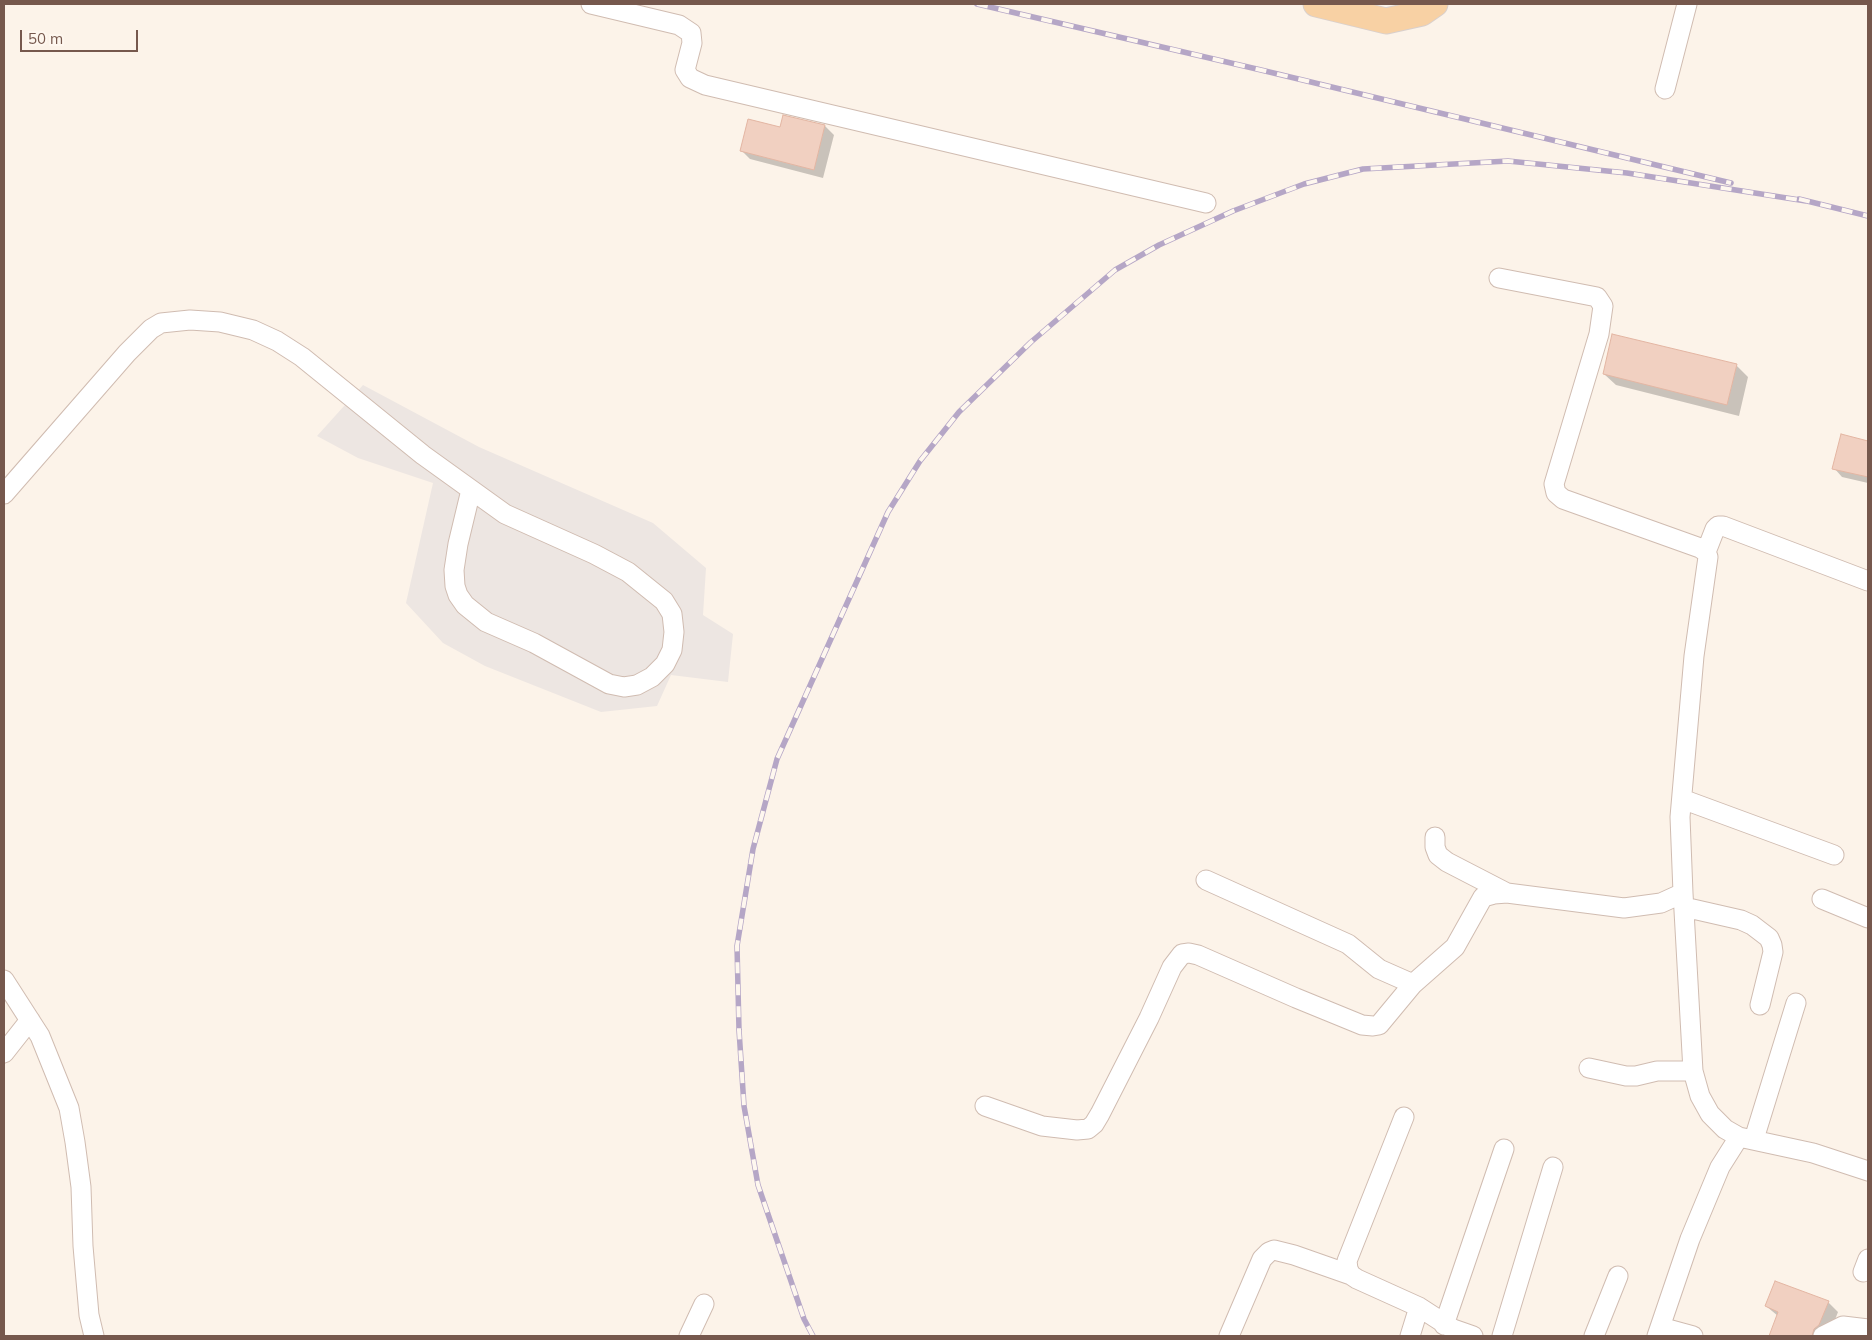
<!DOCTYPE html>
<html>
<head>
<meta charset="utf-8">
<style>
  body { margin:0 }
  #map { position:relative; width:1872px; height:1340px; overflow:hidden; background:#fcf3e9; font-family:Mulish,sans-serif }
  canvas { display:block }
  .frame { position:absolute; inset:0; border:5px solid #76584d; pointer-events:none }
  .scale { position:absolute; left:20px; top:30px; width:118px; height:22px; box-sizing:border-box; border:2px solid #76584d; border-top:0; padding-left:6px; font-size:15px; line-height:18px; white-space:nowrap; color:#76584d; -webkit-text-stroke:4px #fef7ef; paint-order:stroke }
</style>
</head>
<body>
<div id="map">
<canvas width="1872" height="1340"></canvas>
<div class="frame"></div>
<div class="scale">50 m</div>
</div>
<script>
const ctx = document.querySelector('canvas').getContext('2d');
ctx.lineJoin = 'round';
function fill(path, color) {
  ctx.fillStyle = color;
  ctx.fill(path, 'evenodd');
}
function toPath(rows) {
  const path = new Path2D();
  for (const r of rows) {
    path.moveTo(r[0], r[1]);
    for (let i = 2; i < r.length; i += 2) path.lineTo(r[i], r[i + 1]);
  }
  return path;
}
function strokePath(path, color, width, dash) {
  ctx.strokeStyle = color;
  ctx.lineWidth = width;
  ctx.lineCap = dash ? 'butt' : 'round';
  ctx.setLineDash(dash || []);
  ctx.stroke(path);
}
fill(toPath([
  [363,385,479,447,653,523,706,568,703,615,733,634,728,682,671,675,657,706,601,712,485,666,443,643,406,603,433,483,358,458,317,436]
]), '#ede6e2');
fill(toPath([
  [784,116,825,126,834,135,823,178,750,159,741,150,781,129],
  [1736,365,1748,377,1739,416,1616,385,1604,374],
  [1842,435,1868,442,1868,483,1842,477,1834,468],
  [1828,1302,1838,1312,1829,1335,1770,1336,1778,1316,1766,1306]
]), '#0003');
const building = toPath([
  [783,115,825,125,814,170,740,151,748,119,780,127,783,115],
  [1612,334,1737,364,1727,405,1603,374,1612,334],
  [1841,434,1868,441,1868,477,1832,469,1841,434],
  [1775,1281,1829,1301,1819,1325,1814,1329,1812,1336,1769,1336,1778,1312,1765,1306,1775,1281]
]);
fill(building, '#f1d0c1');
strokePath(building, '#e3b5a2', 1);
const minor = toPath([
  [591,4,679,25,691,33,692,43,685,70,690,78,705,85,1206,203],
  [1665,89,1687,4],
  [1499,278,1592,296,1597,297,1603,306,1599,334,1554,484,1556,493,1563,499,1700,548,1706,552,1708,557,1694,656,1680,817,1683,893,1693,1071,1700,1096,1710,1114,1725,1129,1739,1137],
  [4,494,127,353,151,329,161,323,190,320,220,322,253,330,277,341,302,357,423,455,505,514,594,554,628,572,664,601,672,614,674,632,672,650,665,664,652,677,637,685,624,687,609,684,534,643,486,622,465,605,458,595,455,586,454,570,458,544,471,490],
  [1706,552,1715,529,1718,526,1723,526,1868,581],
  [1682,799,1834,855],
  [1435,837,1435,847,1438,855,1447,862,1507,893],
  [1206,880,1348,944,1379,969,1413,984],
  [1822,899,1868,918],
  [1684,907,1741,920,1752,925,1769,938,1772,945,1773,952,1760,1005],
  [4,980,40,1036,69,1108,75,1142,81,1187,83,1246,89,1315,94,1336],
  [4,1053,30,1020],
  [1589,1068,1626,1076,1636,1076,1657,1071,1693,1071],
  [985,1106,1042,1126,1077,1130,1088,1129,1094,1124,1100,1114,1149,1018,1172,967,1182,954,1189,953,1198,955,1296,998,1362,1025,1373,1026,1379,1025,1413,984,1455,947,1483,897,1494,894,1507,893,1624,908,1661,903,1683,893],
  [1404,1117,1347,1261,1348,1269,1351,1275,1357,1279,1419,1307,1453,1329,1473,1336],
  [1754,1139,1796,1003],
  [1863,1272,1868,1259],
  [1444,1325,1504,1149],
  [1660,1327,1693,1336],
  [689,1336,704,1304],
  [1229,1336,1262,1259,1269,1252,1274,1250,1294,1255,1351,1275],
  [1410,1336,1419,1307],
  [1502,1336,1553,1167],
  [1594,1336,1618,1276],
  [1657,1336,1690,1239,1720,1167,1739,1137,1813,1153,1868,1171],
  [1823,1336,1843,1326,1868,1329]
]);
const major = toPath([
  [1316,4,1386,21,1422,13,1435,4]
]);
strokePath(minor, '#d0bcb1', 21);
strokePath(major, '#d9d0cd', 27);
strokePath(minor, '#fff', 19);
strokePath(major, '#f8d1a4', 25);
const rail = toPath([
  [977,4,1261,70,1731,183],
  [1799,199,1868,216],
  [813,1336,804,1319,758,1185,744,1106,739,1030,737,946,753,849,777,759,888,512,920,461,959,412,1031,342,1115,270,1159,245,1233,211,1304,184,1363,169,1508,161,1627,173,1806,201]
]);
strokePath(rail, '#b5a6c6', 5.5);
strokePath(rail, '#fef7ef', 4, [11]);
</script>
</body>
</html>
